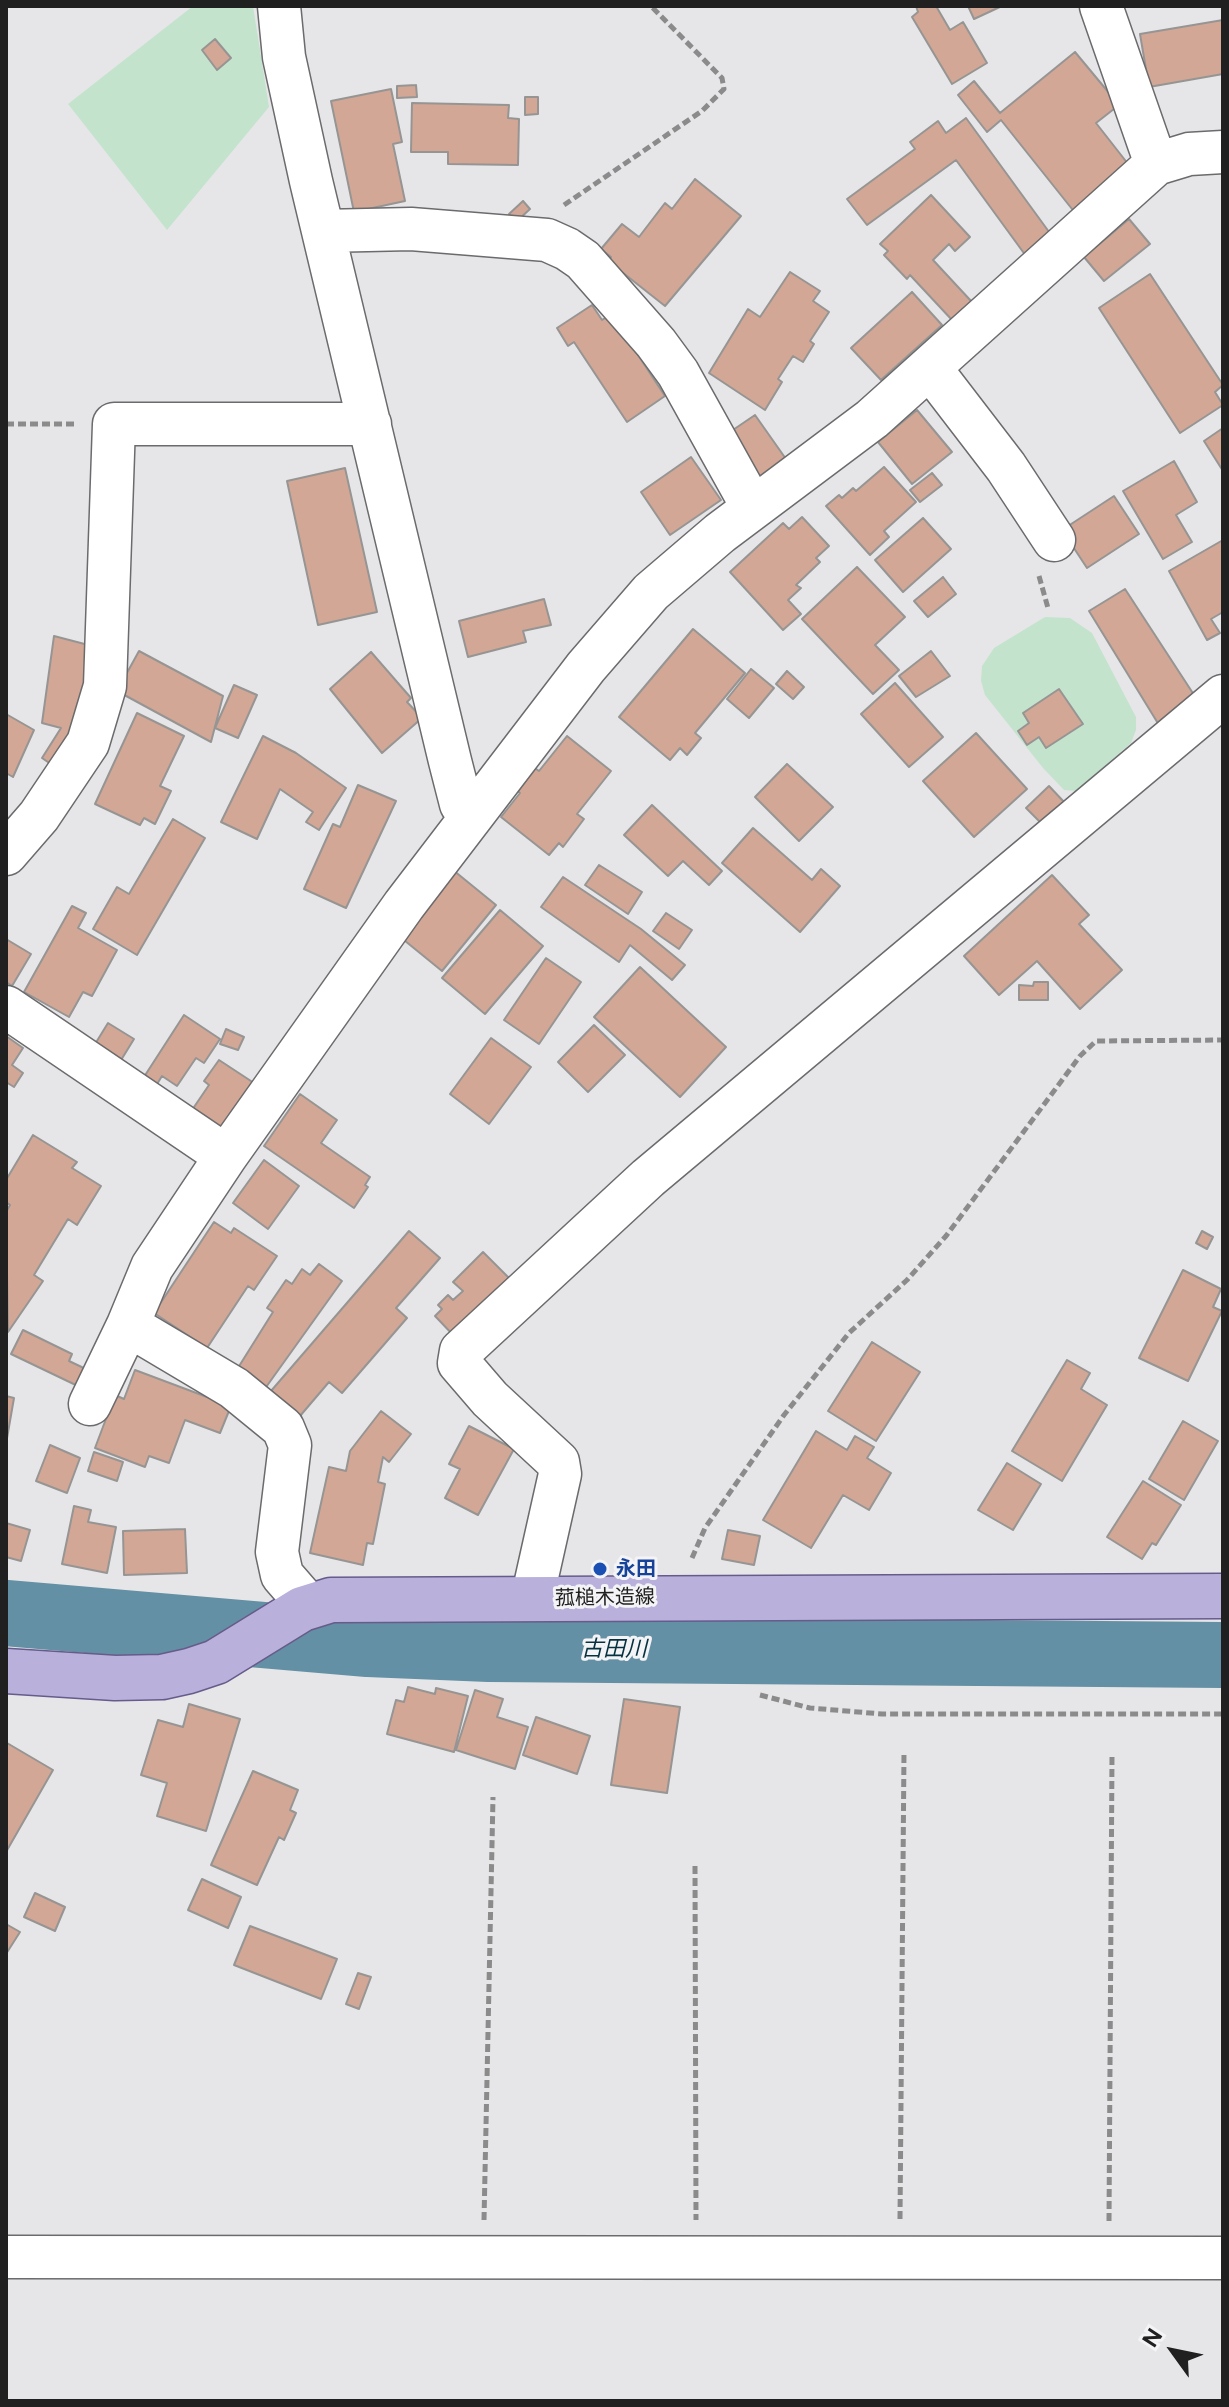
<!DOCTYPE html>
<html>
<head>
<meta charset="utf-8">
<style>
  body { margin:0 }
  #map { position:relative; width:1229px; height:2407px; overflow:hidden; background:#e6e6e8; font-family:Figtree,sans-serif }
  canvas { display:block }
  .frame { position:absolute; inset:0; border:8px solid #202020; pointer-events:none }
  .north { position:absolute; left:1133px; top:2311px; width:80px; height:80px; -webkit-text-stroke:6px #f4f4f6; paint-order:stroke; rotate:303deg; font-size:22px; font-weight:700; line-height:32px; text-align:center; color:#202020 }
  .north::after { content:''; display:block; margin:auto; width:28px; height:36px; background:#202020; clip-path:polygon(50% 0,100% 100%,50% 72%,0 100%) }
</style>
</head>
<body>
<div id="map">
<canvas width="1229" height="2407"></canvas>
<div class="frame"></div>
<div class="north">N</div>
</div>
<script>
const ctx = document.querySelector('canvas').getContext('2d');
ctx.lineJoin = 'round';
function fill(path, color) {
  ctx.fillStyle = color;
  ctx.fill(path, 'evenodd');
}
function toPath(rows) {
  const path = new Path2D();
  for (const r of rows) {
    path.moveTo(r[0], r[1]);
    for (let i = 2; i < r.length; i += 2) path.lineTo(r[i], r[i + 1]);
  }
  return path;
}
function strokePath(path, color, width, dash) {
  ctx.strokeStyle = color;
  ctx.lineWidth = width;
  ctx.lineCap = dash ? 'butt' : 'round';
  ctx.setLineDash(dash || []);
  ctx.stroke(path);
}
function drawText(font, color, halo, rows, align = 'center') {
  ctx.font = font + ' Figtree,"Noto Sans JP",sans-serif';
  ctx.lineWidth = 6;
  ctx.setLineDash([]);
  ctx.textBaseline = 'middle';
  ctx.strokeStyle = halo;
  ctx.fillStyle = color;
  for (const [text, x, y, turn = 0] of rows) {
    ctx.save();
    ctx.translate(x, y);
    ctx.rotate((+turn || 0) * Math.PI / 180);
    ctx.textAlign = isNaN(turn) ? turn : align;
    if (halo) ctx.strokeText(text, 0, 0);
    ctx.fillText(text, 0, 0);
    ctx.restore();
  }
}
fill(toPath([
  [193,6,253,6,269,107,167,230,68,104],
  [1045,617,1070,618,1092,633,1136,717,1136,730,1131,743,1076,791,1064,790,1043,768,985,695,981,681,982,666,994,648]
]), '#c4e3cd');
strokePath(toPath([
  [6,1613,368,1644,489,1649,1223,1655]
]), '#6390a4', 66);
const building = toPath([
  [916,6,936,6,950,30,963,22,987,63,952,84,912,17,918,12,916,6],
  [968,6,1002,6,974,19,968,6],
  [1223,20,1223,74,1149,87,1140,34,1223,20],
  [215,39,231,58,217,70,202,50,215,39],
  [1075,52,1119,105,1096,123,1132,169,1076,214,1001,120,987,132,958,95,974,81,1000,113,1075,52],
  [416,85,417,97,397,98,397,86,416,85],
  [391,89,402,142,393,144,405,201,354,212,331,101,391,89],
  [525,97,538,97,538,114,525,115,525,97],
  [412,103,509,105,508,118,519,119,518,165,448,164,448,152,411,152,412,103],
  [966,118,1052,236,1026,256,956,160,867,225,847,199,915,149,910,142,938,121,946,133,966,118],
  [695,179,741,216,665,306,608,261,611,257,601,249,622,224,639,237,665,203,672,209,695,179],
  [931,195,970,237,955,251,949,244,933,260,972,302,952,320,910,275,907,279,884,255,888,251,880,244,931,195],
  [523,201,530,209,516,222,509,214,523,201],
  [1129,219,1150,244,1104,281,1084,257,1129,219],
  [790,272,820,291,813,301,829,312,810,341,814,344,803,362,793,356,778,379,782,382,765,410,709,373,748,309,760,317,790,272],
  [1150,274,1223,385,1215,392,1223,405,1180,433,1099,308,1150,274],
  [912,292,942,325,881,380,851,348,912,292],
  [592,305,602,320,611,314,665,396,627,422,574,342,568,346,557,328,592,305],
  [917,410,952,452,912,484,878,442,917,410],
  [755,415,786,459,757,479,727,434,755,415],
  [1223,428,1223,471,1204,441,1223,428],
  [691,457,721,500,670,535,641,492,691,457],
  [1174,461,1197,502,1176,515,1192,542,1163,559,1123,491,1174,461],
  [884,467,916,502,884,531,889,537,870,555,826,506,839,495,842,498,853,488,856,491,884,467],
  [345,468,377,612,318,625,287,481,345,468],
  [932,473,942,485,920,502,910,490,932,473],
  [1114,496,1139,534,1087,568,1062,530,1114,496],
  [802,517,829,546,816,558,820,562,796,585,801,588,788,600,801,614,783,630,730,572,783,523,789,529,802,517],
  [923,518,951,549,903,592,875,560,923,518],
  [1223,540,1223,612,1211,619,1220,633,1207,640,1169,571,1223,540],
  [857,567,905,617,875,645,899,670,873,694,802,619,857,567],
  [943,577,956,594,928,617,914,601,943,577],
  [1125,589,1198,701,1159,725,1089,611,1125,589],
  [544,599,551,625,523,631,526,642,468,657,459,621,544,599],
  [693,629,745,673,695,733,701,738,687,755,680,748,670,760,619,717,693,629],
  [54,636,96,647,58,769,42,758,61,728,42,723,54,636],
  [139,651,223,696,211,742,117,691,139,651],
  [931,651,950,676,916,697,899,676,931,651],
  [371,652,411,698,407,702,422,718,382,753,330,689,371,652],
  [751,669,774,688,749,718,727,699,751,669],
  [787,671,804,687,793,699,776,684,787,671],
  [895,683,943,737,909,767,861,714,895,683],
  [234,685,257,695,238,738,215,728,234,685],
  [1059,689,1083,724,1046,748,1039,737,1027,745,1018,731,1029,723,1023,713,1059,689],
  [137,713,184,736,160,786,171,791,155,824,144,818,140,825,95,804,137,713],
  [6,714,34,730,13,777,6,773,6,714],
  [976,733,1027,789,974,837,923,781,976,733],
  [263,736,296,753,346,788,319,830,306,822,313,812,280,789,257,839,221,822,263,736],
  [567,736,611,771,577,814,584,819,563,847,559,843,549,855,501,817,520,793,515,789,532,766,539,771,567,736],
  [787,764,833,807,799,841,755,797,787,764],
  [358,785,396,801,346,908,304,889,333,824,340,827,358,785],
  [1049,786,1065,803,1042,824,1026,808,1049,786],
  [652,805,722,871,709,885,683,861,668,876,624,835,652,805],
  [173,819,205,838,137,955,93,929,117,887,129,894,173,819],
  [753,828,812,880,821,869,840,886,800,932,722,863,753,828],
  [599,865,642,892,628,914,585,885,599,865],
  [453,870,496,905,442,971,399,936,453,870],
  [1052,875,1089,915,1079,924,1122,970,1080,1009,1037,961,999,995,964,956,1052,875],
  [563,877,641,929,685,965,672,980,630,945,619,962,541,907,563,877],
  [72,906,86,913,78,928,117,950,92,996,83,992,69,1017,24,992,72,906],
  [500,910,543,946,485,1014,442,978,500,910],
  [666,913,692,930,679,949,653,931,666,913],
  [6,939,31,954,12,986,6,982,6,939],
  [546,958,581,982,539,1044,504,1020,546,958],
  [640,967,726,1047,680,1097,594,1017,640,967],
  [1034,982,1048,982,1048,1000,1019,1000,1019,985,1033,986,1034,982],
  [184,1015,220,1039,204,1063,196,1058,177,1086,162,1076,154,1089,142,1080,184,1015],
  [108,1023,134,1039,118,1065,92,1049,108,1023],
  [594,1025,625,1055,588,1092,558,1062,594,1025],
  [226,1029,244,1037,238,1050,220,1044,226,1029],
  [6,1036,23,1048,12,1065,23,1073,14,1087,6,1082,6,1036],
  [491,1038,531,1067,489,1124,450,1094,491,1038],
  [219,1060,254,1083,222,1130,192,1110,209,1085,204,1081,219,1060],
  [300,1094,337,1120,321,1143,370,1177,365,1185,368,1187,354,1208,264,1146,300,1094],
  [33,1135,77,1162,72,1168,101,1186,77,1225,68,1219,34,1275,43,1281,8,1332,6,1212,10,1205,6,1202,6,1180,33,1135],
  [264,1160,299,1186,268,1229,233,1203,264,1160],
  [214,1222,231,1233,234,1228,277,1256,254,1290,248,1286,207,1348,154,1313,214,1222],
  [409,1231,440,1258,396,1308,407,1318,342,1393,329,1382,300,1416,271,1391,409,1231],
  [1202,1231,1213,1237,1207,1249,1196,1243,1202,1231],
  [483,1252,512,1281,455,1337,435,1316,442,1309,438,1305,448,1295,453,1300,463,1291,453,1282,483,1252],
  [319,1264,342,1281,264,1390,236,1371,273,1312,267,1308,286,1280,292,1284,302,1269,310,1275,319,1264],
  [1183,1270,1221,1289,1213,1307,1222,1311,1188,1381,1139,1358,1183,1270],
  [23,1330,72,1354,69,1361,90,1371,82,1388,11,1354,23,1330],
  [872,1342,920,1372,876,1441,828,1411,872,1342],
  [1067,1360,1090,1373,1081,1389,1107,1405,1062,1481,1012,1451,1067,1360],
  [135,1370,231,1406,220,1433,185,1420,169,1463,149,1456,145,1467,95,1448,115,1395,124,1399,135,1370],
  [6,1396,14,1398,6,1444,6,1396],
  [381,1411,411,1434,389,1462,383,1457,378,1482,385,1484,373,1544,367,1543,363,1565,310,1553,329,1467,346,1471,350,1451,381,1411],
  [1183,1421,1218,1441,1184,1500,1149,1479,1183,1421],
  [469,1426,514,1449,478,1515,445,1498,460,1469,449,1464,469,1426],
  [816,1431,847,1450,855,1436,874,1447,867,1458,891,1473,869,1510,843,1495,811,1548,763,1520,816,1431],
  [50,1445,80,1458,67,1493,36,1481,50,1445],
  [94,1452,123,1462,117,1481,88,1471,94,1452],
  [1007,1463,1041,1484,1013,1530,978,1510,1007,1463],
  [1143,1481,1181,1505,1156,1545,1152,1543,1142,1559,1107,1537,1143,1481],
  [74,1506,91,1510,88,1522,116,1527,107,1573,62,1564,74,1506],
  [6,1523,30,1530,21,1561,6,1557,6,1523],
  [185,1529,187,1573,124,1575,123,1531,185,1529],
  [728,1530,760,1536,754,1565,722,1559,728,1530],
  [408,1687,435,1694,436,1688,468,1696,454,1752,387,1734,396,1700,404,1702,408,1687],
  [475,1690,503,1699,497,1717,528,1727,515,1769,456,1750,475,1690],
  [624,1699,680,1707,667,1793,611,1785,624,1699],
  [189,1704,240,1719,206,1831,157,1816,167,1783,141,1775,158,1720,183,1727,189,1704],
  [536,1717,590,1736,577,1774,523,1755,536,1717],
  [7,1743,53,1770,6,1852,6,1744,7,1743],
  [253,1771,298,1790,290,1810,296,1813,284,1840,279,1837,257,1885,211,1865,253,1771],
  [202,1879,241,1897,228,1928,188,1910,202,1879],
  [35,1893,65,1907,55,1931,24,1917,35,1893],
  [6,1924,20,1932,6,1954,6,1924],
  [250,1926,337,1959,321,1999,234,1965,250,1926],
  [358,1973,371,1977,359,2009,346,2004,358,1973]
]);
fill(building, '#d3a795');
strokePath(building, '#969594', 2);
const minor = toPath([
  [279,6,284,57,311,181,450,761,461,804,470,818],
  [1101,6,1156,164],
  [323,231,411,229,547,240,567,249,583,260,656,343,678,373,753,508],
  [930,368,1006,467,1054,540],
  [6,854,39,816,88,743,105,686,114,424,370,424],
  [6,1007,226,1156],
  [90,1404,128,1325],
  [532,1599,560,1474,558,1462,490,1399,459,1363,461,1351,648,1178,1223,696],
  [308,1605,282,1575,277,1552,290,1445,283,1428,234,1388,128,1325,152,1267,226,1156,404,905,586,667,651,592,720,533,872,419,1156,164,1189,154,1223,152],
  [6,2257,1223,2258]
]);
const major = toPath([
  [6,1671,115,1678,162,1677,189,1671,216,1662,302,1609,331,1600,1223,1596]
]);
strokePath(minor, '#6b6b6d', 45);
strokePath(major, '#665b8b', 47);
strokePath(toPath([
  [564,205,702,111,724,89,722,78,651,6],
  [6,424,77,424],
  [1039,576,1048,608],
  [692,1558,705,1528,784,1415,849,1333,907,1280,946,1236,1080,1056,1096,1041,1223,1040],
  [760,1695,810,1708,882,1714,1223,1714],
  [695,1866,696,2220],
  [900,2219,904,1752],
  [484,2220,493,1797],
  [1109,2221,1112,1756]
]), '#8b8b8c', 5, [8, 4]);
strokePath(minor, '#fff', 42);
strokePath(major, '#b9b0dc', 44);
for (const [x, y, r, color] of [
  [600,1569,8,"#1a4fb4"]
]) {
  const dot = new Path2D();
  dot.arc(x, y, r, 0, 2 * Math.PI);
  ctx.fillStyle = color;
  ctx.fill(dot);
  strokePath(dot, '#f4f4f6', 3);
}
drawText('bold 20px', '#164399', '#f4f4f6', [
  ["永田",616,1569]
], 'left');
drawText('20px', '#202020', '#f4f4f6', [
  ["菰槌木造線",605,1598,-1]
]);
drawText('italic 22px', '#063141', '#f4f4f6', [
  ["古田川",614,1650]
]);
</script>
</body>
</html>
